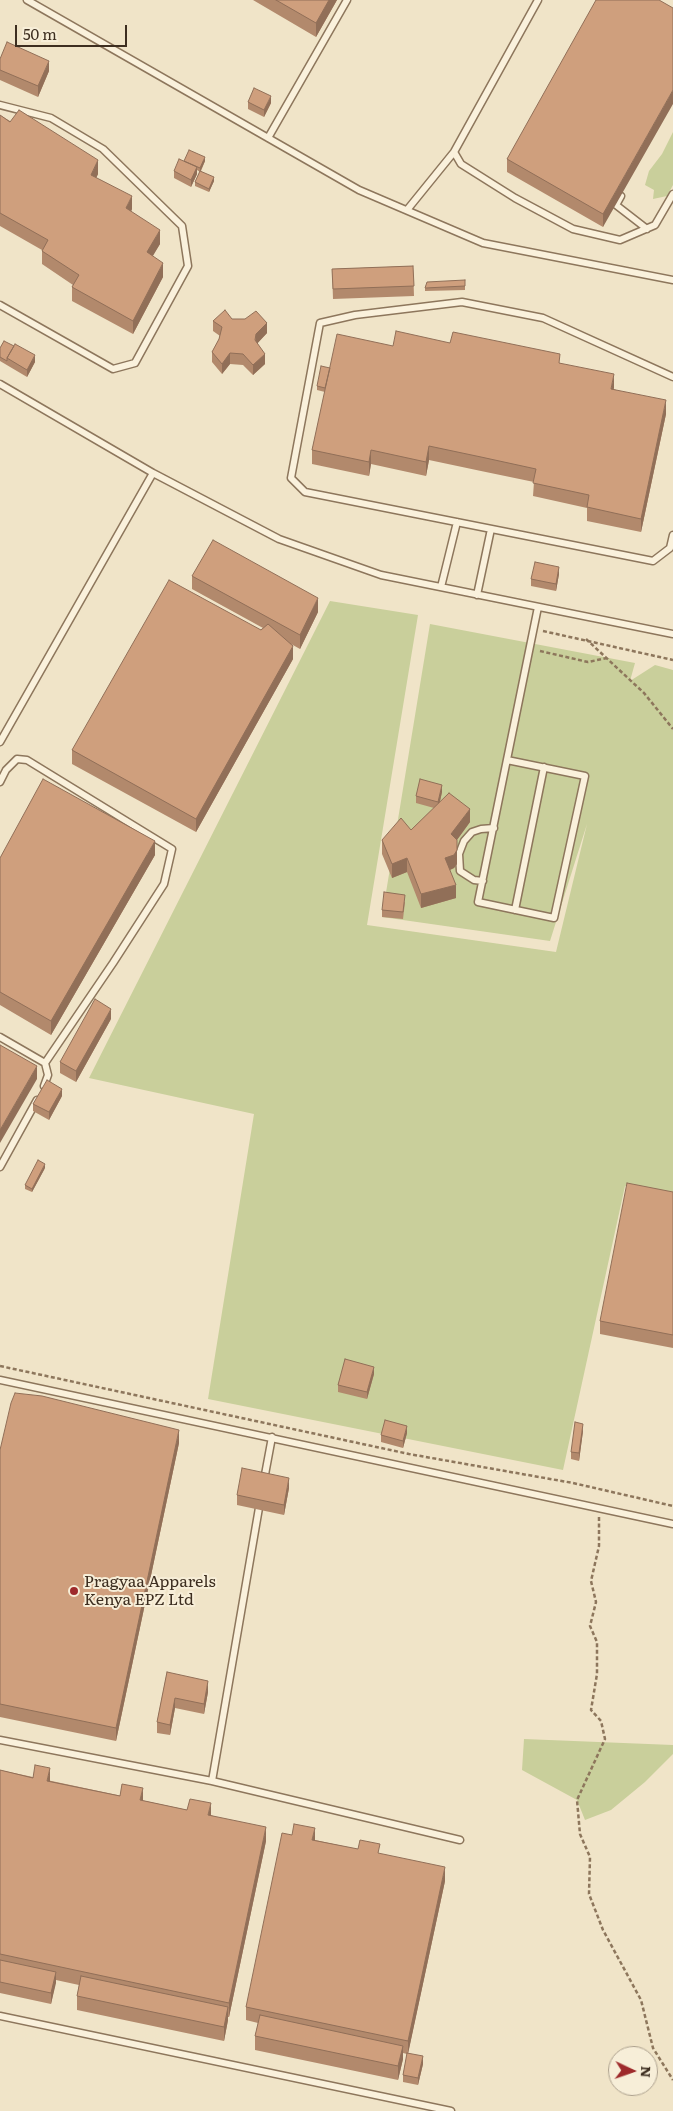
<!DOCTYPE html>
<html>
<head>
<meta charset="utf-8">
<style>
  body { margin:0 }
  #map { position:relative; width:673px; height:2111px; overflow:hidden; background:#f0e4c8; font-family:Literata,serif }
  canvas { display:block }
  .north { position:absolute; left:608px; top:2046px; width:50px; height:50px; box-sizing:border-box; background:#f7eed8; border:1px solid #ada18e; border-radius:50%; rotate:93deg; font-size:14px; font-weight:700; line-height:20px; text-align:center; color:#3d2e20 }
  .north::after { content:''; display:block; margin:auto; width:18px; height:22px; background:#9e2a2b; clip-path:polygon(50% 0,100% 100%,50% 72%,0 100%) }
  .scale { position:absolute; left:15px; top:25px; width:112px; height:22px; box-sizing:border-box; border:2px solid #3d2e20; border-top:0; padding-left:6px; font-size:15px; line-height:18px; white-space:nowrap; color:#3d2e20; -webkit-text-stroke:4px #f7eed8; paint-order:stroke }
</style>
</head>
<body>
<div id="map">
<canvas width="673" height="2111"></canvas>
<div class="north">N</div>
<div class="scale">50 m</div>
</div>
<script>
const ctx = document.querySelector('canvas').getContext('2d');
ctx.lineJoin = 'round';
function fill(path, color) {
  ctx.fillStyle = color;
  ctx.fill(path, 'evenodd');
}
function toPath(rows) {
  const path = new Path2D();
  for (const r of rows) {
    path.moveTo(r[0], r[1]);
    for (let i = 2; i < r.length; i += 2) path.lineTo(r[i], r[i + 1]);
  }
  return path;
}
function strokePath(path, color, width, dash) {
  ctx.strokeStyle = color;
  ctx.lineWidth = width;
  ctx.lineCap = dash ? 'butt' : 'round';
  ctx.setLineDash(dash || []);
  ctx.stroke(path);
}
function drawText(font, color, halo, rows, align = 'center') {
  ctx.font = font + ' Literata,serif';
  ctx.lineWidth = 4;
  ctx.setLineDash([]);
  ctx.textBaseline = 'middle';
  ctx.strokeStyle = halo;
  ctx.fillStyle = color;
  for (const [text, x, y, turn = 0] of rows) {
    ctx.save();
    ctx.translate(x, y);
    ctx.rotate((+turn || 0) * Math.PI / 180);
    ctx.textAlign = isNaN(turn) ? turn : align;
    if (halo) ctx.strokeText(text, 0, 0);
    ctx.fillText(text, 0, 0);
    ctx.restore();
  }
}
fill(toPath([
  [673,132,673,185,667,196,653,199,654,190,645,185,649,171,662,154],
  [330,601,418,615,367,925,556,952,587,824,550,941,382,917,430,624,635,663,630,681,655,665,673,670,673,1198,625,1186,563,1470,208,1399,254,1114,89,1078],
  [524,1739,673,1745,673,1754,645,1782,611,1810,585,1820,577,1800,522,1770]
]), '#c9cf9b');
const service = toPath([
  [27,0,359,190,483,243,673,280],
  [0,105,51,118,103,149,182,226,188,266,135,363,113,369,0,305],
  [268,138,347,0],
  [454,152,461,164,515,198,573,229,620,240,655,225,673,194],
  [621,196,616,205,647,229],
  [407,210,454,152,538,0],
  [673,377,543,318,462,302,355,315,320,323,291,478,305,492,653,561,670,548,673,535],
  [0,384,153,473,279,539,381,575,673,634],
  [441,587,457,522],
  [477,595,491,529],
  [0,742,153,473],
  [507,760,585,776,554,918,478,902,538,607],
  [0,782,6,770,17,759,27,760,172,849,164,884,113,963,45,1063],
  [483,881,474,880,460,871,459,854,464,841,472,832,481,829,494,828],
  [515,910,544,767],
  [0,1037,45,1063,48,1075,44,1086],
  [0,1167,37,1100],
  [0,1380,673,1524],
  [264,1480,272,1437],
  [0,1740,212,1781,460,1840],
  [212,1781,260,1502],
  [0,2016,451,2111]
]);
strokePath(service, '#8d765c', 9);
strokePath(toPath([
  [543,631,673,660],
  [586,639,644,693,673,729],
  [540,651,588,662,607,658],
  [0,1366,409,1454,573,1483,673,1506],
  [599,1517,599,1546,591,1581,596,1602,590,1626,597,1642,597,1674,591,1710,601,1721,605,1739,577,1800,580,1834,590,1857,589,1894,603,1930,641,2000,653,2048,673,2080]
]), '#8d765c', 2.5, [4, 2.5]);
strokePath(service, '#faf1dc', 6);
fill(toPath([
  [253,0,337,0,316,37],
  [673,8,603,227,507,172,507,159],
  [0,59,49,71,38,97,0,80],
  [248,102,271,103,264,117,248,109],
  [0,115,98,174,96,178,132,209,131,212,160,244,152,256,163,277,133,334,72,301,72,287,73,285,42,264,42,250,0,226],
  [184,161,205,161,201,171,214,181,209,192,195,186,195,182,200,172,197,170,197,174,191,187,174,178,174,171],
  [413,266,414,296,333,299,332,269],
  [465,280,465,290,425,291,425,288],
  [232,319,267,333,257,343,265,364,253,375,243,365,230,364,222,374,212,362,212,352,219,339,220,336,213,331,213,321],
  [450,343,560,363,666,414,641,532,587,521,587,508,533,496,534,482,481,471,429,460,426,476,371,464,369,476,312,464,312,450,325,392,317,390,317,386,330,368,393,346],
  [0,348,35,362,27,377,0,361],
  [559,574,556,591,531,586,531,579],
  [192,576,318,612,300,649,291,644,293,659,196,832,72,764,72,750,263,628,192,589],
  [442,792,440,802,470,822,457,840,457,864,454,868,450,870,456,898,421,908,407,872,392,878,382,854,382,840,411,830,434,808,416,803,416,796],
  [155,855,51,1035,0,1005,0,858],
  [405,902,403,919,382,917,382,910],
  [111,1019,76,1082,60,1073,60,1062],
  [62,1096,49,1120,33,1111,33,1104],
  [45,1168,32,1192,25,1189,25,1185],
  [673,1192,673,1348,600,1334,600,1321],
  [374,1374,367,1399,338,1392,338,1385],
  [583,1431,579,1461,571,1459,571,1452],
  [407,1433,403,1448,381,1442,381,1435],
  [179,1443,116,1741,0,1717,0,1450],
  [289,1488,284,1515,237,1505,237,1495],
  [167,1672,208,1692,204,1714,175,1708,170,1735,157,1733,157,1722],
  [0,1770,211,1815,266,1841,229,2017,228,2017,228,2020,224,2041,77,2010,77,1996,79,1985,56,1980,51,2004,0,1993],
  [315,1840,380,1854,445,1881,408,2053,423,2064,418,2085,403,2082,403,2075,407,2054,403,2053,403,2059,398,2080,255,2050,255,2036,258,2023,246,2020,246,2007]
]), '#b2896c');
fill(toPath([
  [329,0,337,0,316,37,316,23],
  [49,61,49,71,38,97,38,86],
  [673,90,673,104,603,227,603,214],
  [271,96,271,103,264,117,264,110],
  [205,157,205,161,200,172,200,168],
  [98,160,98,174,91,189,91,175],
  [197,167,197,174,191,187,191,180],
  [214,177,214,181,209,192,209,189],
  [132,196,132,209,126,222,126,208],
  [160,230,160,244,147,266,147,252],
  [163,263,163,277,133,334,133,321],
  [267,323,267,333,256,345,256,334],
  [230,353,230,364,222,374,222,364],
  [265,354,265,364,253,375,253,365],
  [35,355,35,362,27,377,27,370],
  [614,374,614,388,611,402,611,389],
  [666,400,666,414,641,532,641,519],
  [429,446,429,460,426,476,426,462],
  [371,450,371,464,369,476,369,462],
  [559,567,559,574,556,591,556,584],
  [318,598,318,612,300,649,300,635],
  [293,646,293,659,196,832,196,819],
  [442,785,442,792,438,809,438,802],
  [470,809,470,822,451,848,451,834],
  [155,841,155,855,51,1035,51,1021],
  [457,850,457,864,454,868,445,872,445,858],
  [407,858,407,872,392,878,392,864],
  [456,885,456,898,421,908,421,894],
  [111,1009,111,1019,76,1082,76,1071],
  [37,1066,37,1079,0,1143,0,1130],
  [62,1089,62,1096,49,1120,49,1112],
  [45,1164,45,1168,32,1192,32,1189],
  [374,1367,374,1374,367,1399,367,1392],
  [583,1424,583,1431,579,1461,579,1453],
  [407,1426,407,1433,403,1448,403,1441],
  [179,1430,179,1443,116,1741,116,1728],
  [289,1478,289,1488,284,1515,284,1505],
  [208,1681,208,1692,204,1714,204,1704],
  [175,1698,175,1708,170,1735,170,1725],
  [50,1768,50,1782,47,1781],
  [143,1788,143,1802,140,1800],
  [211,1803,211,1817,208,1815],
  [266,1827,266,1841,229,2017,229,2003],
  [315,1828,315,1842,312,1840],
  [445,1867,445,1881,408,2054,408,2041],
  [56,1972,56,1983,51,2004,51,1993],
  [228,2007,228,2020,224,2041,224,2027],
  [403,2046,403,2059,398,2080,398,2066],
  [423,2056,423,2064,418,2085,418,2078]
]), '#916f58');
const building = toPath([
  [276,0,329,0,316,23,276,0],
  [596,0,659,0,673,8,673,90,603,214,507,159,596,0],
  [7,42,49,61,38,86,0,70,0,59,7,42],
  [254,88,271,96,264,110,248,102,254,88],
  [19,110,98,160,91,175,132,196,126,208,160,230,147,252,163,263,133,321,72,287,79,275,42,251,48,240,0,213,0,115,10,122,19,110],
  [189,150,205,157,200,168,184,161,189,150],
  [179,159,197,167,191,180,174,171,179,159],
  [200,171,214,177,209,189,195,182,200,171],
  [413,266,414,286,333,289,332,269,413,266],
  [465,280,465,286,425,288,427,282,465,280],
  [225,310,232,319,245,319,256,311,267,323,256,334,255,340,265,354,253,365,243,354,230,353,222,364,212,352,219,339,222,327,213,321,225,310],
  [396,331,450,343,453,332,560,354,559,363,614,374,611,389,666,400,641,519,587,507,589,495,533,483,536,469,481,457,429,446,426,462,371,450,369,462,312,450,337,334,393,346,396,331],
  [4,341,14,346,7,358,7,361,0,357,0,348,4,341],
  [15,344,35,355,27,370,7,358,15,344],
  [321,366,330,368,325,388,317,386,321,366],
  [213,540,318,598,300,635,192,576,213,540],
  [535,562,559,567,556,584,531,579,535,562],
  [169,580,261,630,268,624,293,646,196,819,72,750,169,580],
  [43,779,155,841,51,1021,0,992,0,858,43,779],
  [420,779,442,785,438,802,416,796,420,779],
  [449,793,470,809,451,834,457,840,457,850,454,855,445,858,456,885,421,894,407,858,392,864,382,840,401,818,411,830,449,793],
  [384,892,405,895,403,912,382,910,384,892],
  [95,999,111,1009,76,1071,60,1062,95,999],
  [0,1045,37,1066,0,1130,0,1045],
  [47,1080,62,1089,49,1112,33,1104,47,1080],
  [38,1160,45,1164,32,1189,25,1185,38,1160],
  [627,1183,673,1192,673,1335,600,1321,627,1183],
  [345,1359,374,1367,367,1392,338,1385,345,1359],
  [15,1393,42,1396,179,1430,116,1728,0,1704,0,1450,11,1403,15,1393],
  [385,1420,407,1426,403,1441,381,1435,385,1420],
  [575,1422,583,1424,579,1453,571,1452,575,1422],
  [242,1468,289,1478,284,1505,237,1495,242,1468],
  [167,1672,208,1681,204,1704,175,1698,170,1725,157,1722,167,1672],
  [35,1765,50,1768,47,1781,120,1796,122,1784,143,1788,140,1800,187,1810,190,1799,211,1803,208,1815,266,1827,229,2003,0,1954,0,1770,33,1778,35,1765],
  [294,1824,315,1828,312,1840,358,1849,360,1840,380,1844,378,1853,445,1867,408,2041,246,2007,282,1833,292,1835,294,1824],
  [0,1960,56,1972,51,1993,0,1982,0,1960],
  [81,1976,228,2007,224,2027,77,1996,81,1976],
  [260,2015,403,2046,398,2066,255,2036,260,2015],
  [407,2053,423,2056,418,2078,403,2075,407,2053]
]);
fill(building, '#cf9f7d');
strokePath(building, '#916f58', 1);
for (const [x, y, r, color] of [
  [74,1591,5,"#9e2a2b"]
]) {
  const dot = new Path2D();
  dot.arc(x, y, r, 0, 2 * Math.PI);
  ctx.fillStyle = color;
  ctx.fill(dot);
  strokePath(dot, '#f7eed8', 2);
}
drawText('16px', '#3d2e20', '#f7eed8', [
  ["Pragyaa Apparels",84,1582],
  ["Kenya EPZ Ltd",84,1600]
], 'left');
</script>
</body>
</html>
